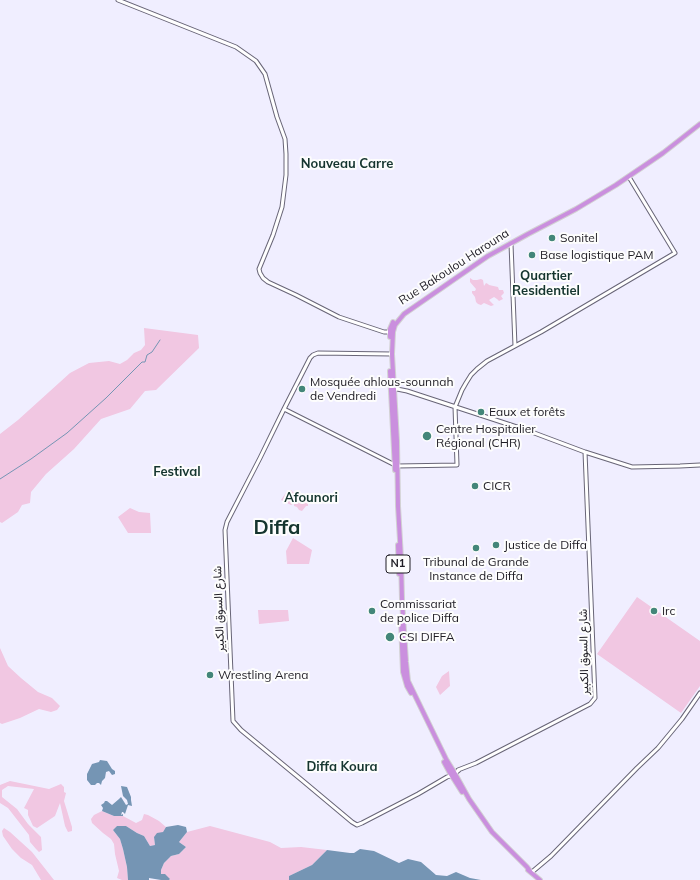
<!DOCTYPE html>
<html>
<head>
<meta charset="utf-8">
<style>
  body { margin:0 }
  canvas { display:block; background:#f0eeff }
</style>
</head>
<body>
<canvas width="700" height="880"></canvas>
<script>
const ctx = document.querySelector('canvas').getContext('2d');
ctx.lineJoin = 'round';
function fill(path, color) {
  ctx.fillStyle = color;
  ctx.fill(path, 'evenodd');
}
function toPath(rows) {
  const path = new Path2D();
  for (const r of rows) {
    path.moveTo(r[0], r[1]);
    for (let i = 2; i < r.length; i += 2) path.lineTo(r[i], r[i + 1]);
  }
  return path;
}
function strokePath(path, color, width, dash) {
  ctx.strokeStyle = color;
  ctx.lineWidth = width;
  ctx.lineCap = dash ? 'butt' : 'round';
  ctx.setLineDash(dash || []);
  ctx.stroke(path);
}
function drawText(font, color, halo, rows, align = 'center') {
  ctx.font = font + ' Mulish,Vazirmatn,sans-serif';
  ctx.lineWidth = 4;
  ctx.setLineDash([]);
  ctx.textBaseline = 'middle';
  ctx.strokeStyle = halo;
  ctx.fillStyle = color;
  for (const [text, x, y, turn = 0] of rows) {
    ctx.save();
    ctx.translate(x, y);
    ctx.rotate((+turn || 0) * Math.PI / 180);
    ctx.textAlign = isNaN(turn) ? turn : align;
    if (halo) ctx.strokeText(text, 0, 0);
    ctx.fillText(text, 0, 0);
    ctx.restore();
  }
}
fill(toPath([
  [470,278,473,280,477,280,481,279,483,280,484,286,486,283,488,284,489,285,498,287,499,290,503,290,504,293,501,296,503,299,499,301,497,299,494,297,489,300,494,305,491,306,484,303,481,305,478,304,476,302,475,297,472,293,472,291,475,291,476,289,470,282],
  [144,328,198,335,199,348,156,390,145,391,130,409,101,419,74,449,46,474,31,492,30,503,22,505,18,512,2,523,0,522,0,434,18,420,70,373,89,363,109,361,120,364,127,360,134,353,141,350,145,345],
  [291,490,293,492,297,493,298,495,295,496,297,498,302,499,308,503,308,506,306,506,302,511,299,510,297,507,294,506,294,503,291,505,281,500,287,491],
  [130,508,139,512,150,513,151,533,128,533,118,517],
  [293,538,312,550,309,564,287,564,286,551],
  [637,597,700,641,700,686,681,713,597,654],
  [288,610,289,621,259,624,258,610],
  [0,648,8,666,21,678,38,692,52,698,60,706,57,710,51,712,39,709,20,718,2,724,0,723],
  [449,671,450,686,440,695,436,687,442,676],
  [10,781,49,789,61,784,64,787,64,792,66,793,64,801,72,827,72,831,68,832,65,826,60,803,55,816,37,828,33,826,28,815,28,810,24,808,34,789,8,786,2,790,2,797,17,809,28,824,41,837,42,850,39,852,36,849,30,842,29,835,8,808,0,803,0,785],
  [102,811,114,816,123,816,136,823,142,820,144,814,148,815,159,821,166,827,163,832,154,837,155,845,150,846,144,836,137,833,126,826,117,826,113,830,120,839,123,849,127,867,128,880,122,880,117,878,119,871,115,854,114,844,111,839,103,833,92,823,91,819,94,815],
  [210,826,270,842,281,848,301,847,327,850,312,865,289,876,289,880,169,880,170,879,161,875,161,870,164,863,171,856,179,854,186,847,179,842,187,832],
  [4,828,10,832,32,852,54,880,41,880,32,865,21,858,12,849,3,836,2,831]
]), '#f1c7e2');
fill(toPath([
  [100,760,107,761,112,769,115,771,115,774,112,775,109,771,106,772,105,778,102,781,101,785,99,783,97,783,95,785,91,785,87,780,87,774,92,764,99,762],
  [121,786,127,787,131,797,131,800,132,806,128,805,125,814,123,812,122,812,121,815,123,814,123,816,114,816,102,811,103,808,101,805,104,803,105,801,107,801,112,805,119,799,121,797,126,805,128,804,127,800,123,796],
  [178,825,186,827,187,832,179,842,186,847,179,854,171,856,164,863,161,870,161,874,165,874,170,879,169,880,161,880,149,878,149,880,128,880,127,867,123,849,120,839,113,830,117,826,126,826,137,833,144,836,150,846,155,845,154,837,157,833,163,832,166,827],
  [360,849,374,851,399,863,408,859,421,862,436,875,447,876,456,872,470,878,481,880,289,880,289,876,312,865,327,850,350,853,354,853]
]), '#7595b4');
strokePath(toPath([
  [0,479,31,459,67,433,106,398,142,362,145,362,147,355,152,352,160,340]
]), '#7595b4', 1);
const tertiary = toPath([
  [118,0,236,47,256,61,265,74,277,117,285,139,286,154,286,175,282,207,273,235,259,269,260,273,263,278,268,282,296,295,339,317,384,332,392,332],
  [511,244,515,346],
  [392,354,318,353,313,355,310,358,284,409,260,458,227,522,225,530,233,721,241,730,303,781,352,822,357,825,362,823,418,794,447,777,453,775,459,770],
  [393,390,397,389,407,391,529,431,585,452,632,467,680,466,700,465],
  [284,409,397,466,457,465,455,407,462,390,466,383,471,375,477,369,487,361,541,332,675,253,629,177],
  [458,770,476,763,590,704,595,698,585,452],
  [532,872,551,856,637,768,658,748,682,719,700,693]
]);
const trunk = toPath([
  [390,337,390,329,393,322],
  [390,371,395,470],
  [398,545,399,574],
  [401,621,403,672,407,686,411,693],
  [444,762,450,773,462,792],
  [528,870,540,880],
  [530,871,527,867,492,832,469,799,454,772,446,759,408,681,406,662,402,600,401,558,398,506,397,441,392,354,393,332,395,325,404,314,472,267,488,256,528,234,576,209,616,185,663,153,700,124]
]);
strokePath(tertiary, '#686577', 5);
strokePath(trunk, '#d2d2d3', 6);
strokePath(tertiary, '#fff', 3);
strokePath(trunk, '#ca8fde', 4);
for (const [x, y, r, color] of [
  [552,238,4,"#438679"],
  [532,255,4,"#438679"],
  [302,389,4,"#438679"],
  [481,412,4,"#438679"],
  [427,436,5,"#438679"],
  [475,486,4,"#438679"],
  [496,545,4,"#438679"],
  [476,548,4,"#438679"],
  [372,611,4,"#438679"],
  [654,611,4,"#438679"],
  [390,637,5,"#438679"],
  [210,675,4,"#438679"]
]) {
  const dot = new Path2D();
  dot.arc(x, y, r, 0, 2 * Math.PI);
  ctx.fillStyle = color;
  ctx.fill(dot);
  strokePath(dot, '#fdfdfd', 1.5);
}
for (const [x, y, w] of [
  [398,564,24]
]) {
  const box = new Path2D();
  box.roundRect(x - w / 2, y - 9, w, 18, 3);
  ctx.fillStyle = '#fdfdfd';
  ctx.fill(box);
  strokePath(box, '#1e1c24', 1);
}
drawText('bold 11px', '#1e1c24', null, [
  ["N1",398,564]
]);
drawText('12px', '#1e1c24', '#fdfdfd', [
  ["Sonitel",560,238],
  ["Base logistique PAM",540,255],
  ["Mosquée ahlous-sounnah",310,382],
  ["de Vendredi",310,396],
  ["Eaux et forêts",489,412],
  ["Centre Hospitalier",436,429],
  ["Régional (CHR)",436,443],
  ["CICR",483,486],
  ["Justice de Diffa",504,545],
  ["Tribunal de Grande",476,562,"center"],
  ["Instance de Diffa",476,576,"center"],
  ["Commissariat",380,604],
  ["de police Diffa",380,618],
  ["Irc",662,611],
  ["CSI DIFFA",399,637],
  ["Wrestling Arena",218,675]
], 'left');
drawText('12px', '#1e1c24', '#fdfdfd', [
  ["Rue Bakoulou Harouna",454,267,-33],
  ["شارع السوق الكبير",219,609,-92],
  ["شارع السوق الكبير",584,652,-91]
]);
drawText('bold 13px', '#15352f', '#fdfdfd', [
  ["Nouveau Carre",347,164],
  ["Quartier",546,276],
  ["Residentiel",546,291],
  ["Festival",177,472],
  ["Afounori",311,498],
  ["Diffa Koura",342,767]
]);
drawText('bold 20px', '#15352f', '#fdfdfd', [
  ["Diffa",277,528]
]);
</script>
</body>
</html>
